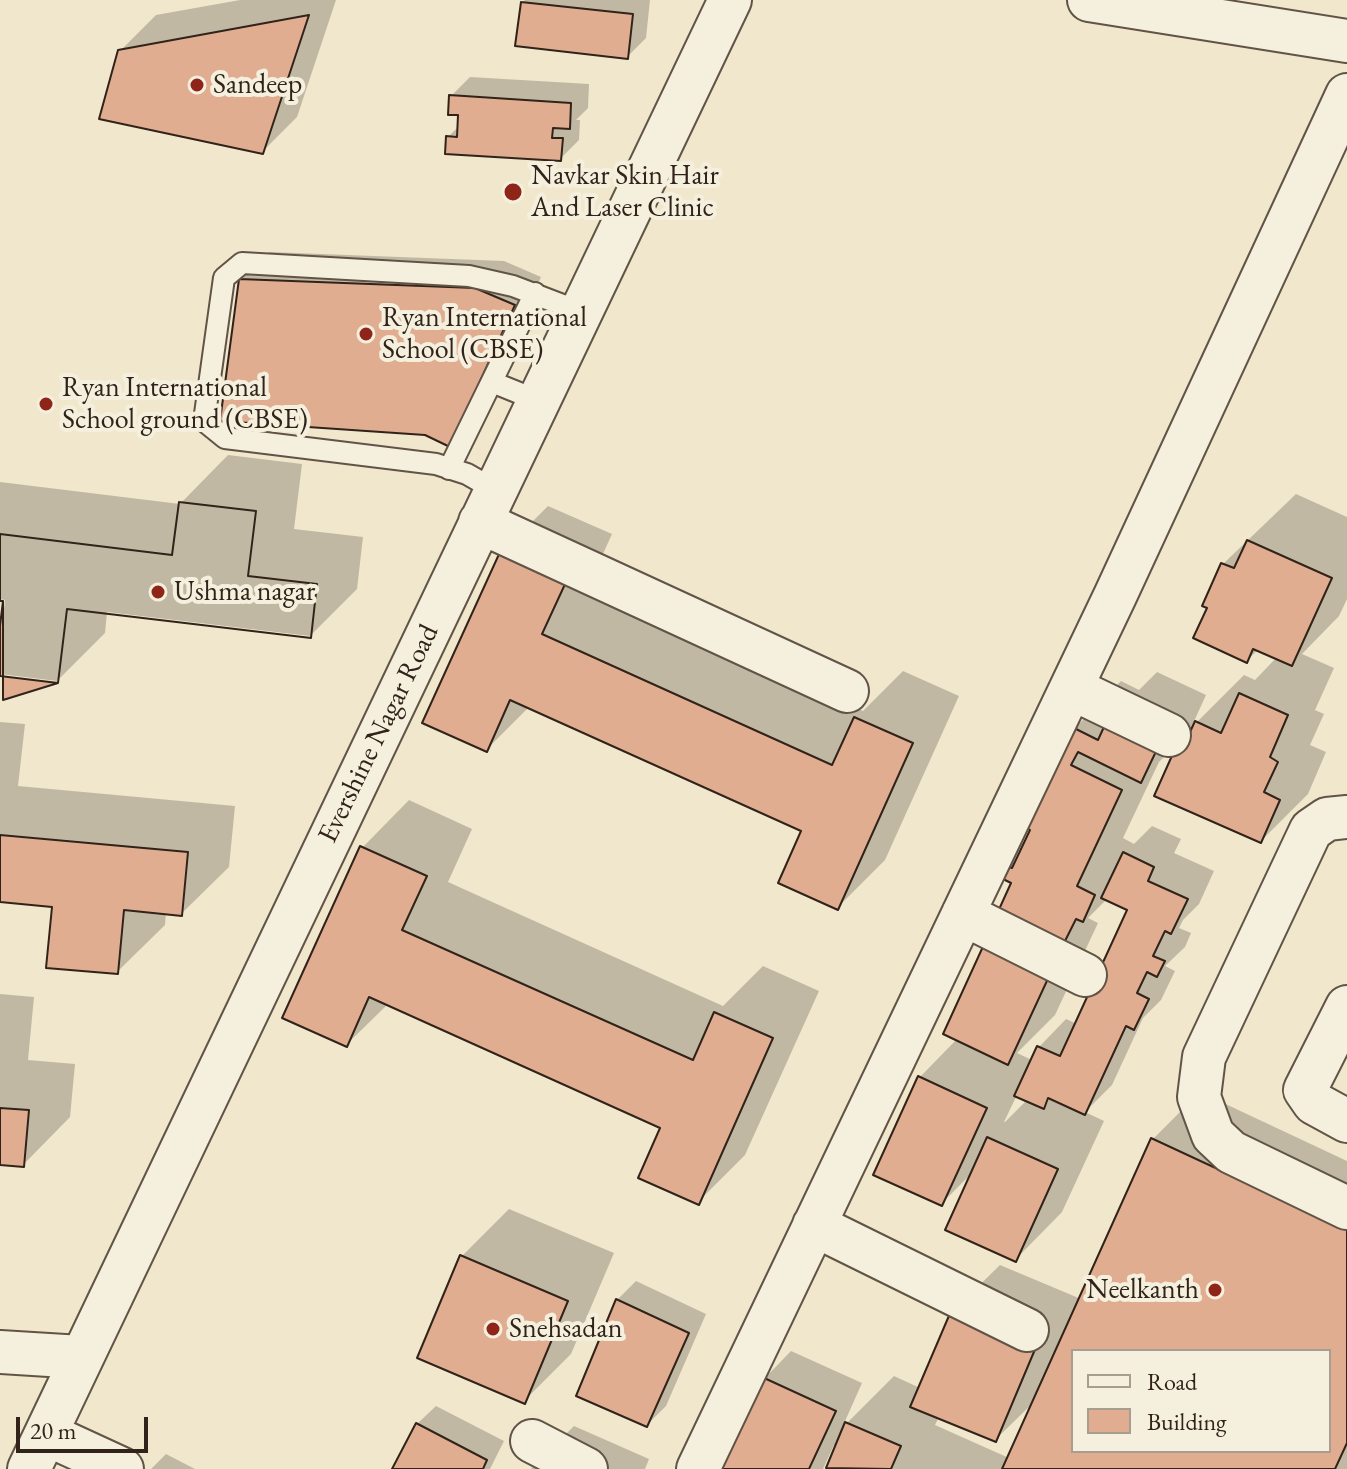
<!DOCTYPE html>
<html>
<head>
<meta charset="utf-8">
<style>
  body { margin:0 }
  #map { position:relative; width:1347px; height:1469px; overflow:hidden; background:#f0e7cc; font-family:"EB Garamond",serif }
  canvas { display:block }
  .legend { position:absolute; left:1071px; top:1349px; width:260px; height:104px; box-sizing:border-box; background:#f5efde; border:2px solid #a79d90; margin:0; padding:10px 14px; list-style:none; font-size:24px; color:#31231a }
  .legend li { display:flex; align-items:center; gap:16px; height:40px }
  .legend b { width:40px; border:2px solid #a79d90 }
  .scale { position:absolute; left:16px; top:1417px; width:132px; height:36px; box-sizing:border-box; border:4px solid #31231a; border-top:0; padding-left:10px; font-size:24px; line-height:28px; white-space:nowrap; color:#31231a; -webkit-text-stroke:6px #f5efde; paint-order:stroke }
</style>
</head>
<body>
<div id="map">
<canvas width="1347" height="1469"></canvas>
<ul class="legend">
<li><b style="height:10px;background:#f5efde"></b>Road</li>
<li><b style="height:22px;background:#e1ad91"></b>Building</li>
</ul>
<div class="scale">20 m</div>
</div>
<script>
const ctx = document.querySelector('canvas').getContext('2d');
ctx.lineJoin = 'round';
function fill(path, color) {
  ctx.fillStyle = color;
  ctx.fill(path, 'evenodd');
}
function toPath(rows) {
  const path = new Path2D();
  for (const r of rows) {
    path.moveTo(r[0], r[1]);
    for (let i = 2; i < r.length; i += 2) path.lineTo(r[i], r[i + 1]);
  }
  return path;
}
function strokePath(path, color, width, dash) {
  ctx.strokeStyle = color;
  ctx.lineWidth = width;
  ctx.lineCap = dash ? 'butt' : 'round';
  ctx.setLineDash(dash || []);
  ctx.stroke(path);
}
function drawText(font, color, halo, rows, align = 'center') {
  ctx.font = font + ' "EB Garamond",serif';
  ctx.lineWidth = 8;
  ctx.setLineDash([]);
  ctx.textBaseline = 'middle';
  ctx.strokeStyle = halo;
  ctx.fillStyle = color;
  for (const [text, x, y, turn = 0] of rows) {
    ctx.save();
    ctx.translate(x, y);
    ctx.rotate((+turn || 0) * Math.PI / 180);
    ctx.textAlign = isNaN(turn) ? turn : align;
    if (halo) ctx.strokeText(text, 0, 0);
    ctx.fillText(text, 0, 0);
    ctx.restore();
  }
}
fill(toPath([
  [240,0,336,0,297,117,262,152,120,51,156,15],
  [525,0,650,0,646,38,627,57,522,3],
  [470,77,589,84,588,108,576,120,580,120,579,140,560,159,448,137,460,125,460,113,451,96],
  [269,252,504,261,541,277,477,417,425,433,241,280],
  [228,455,302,464,294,529,363,537,357,589,310,636,107,612,105,633,57,681,0,674,0,642,5,600,0,599,0,482,180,504],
  [1296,494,1347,517,1347,599,1339,616,1302,654,1334,668,1315,710,1324,714,1310,745,1326,752,1308,794,1261,841,1194,727,1159,762,1123,838,1134,844,1152,826,1181,839,1174,853,1214,871,1199,904,1183,920,1179,928,1191,933,1185,947,1165,966,1175,971,1161,1000,1143,1018,1112,1085,1085,1112,1104,1121,1062,1212,1015,1260,972,1173,941,1204,875,1174,920,1077,957,1039,1013,883,1008,867,1022,853,1074,729,1121,681,1139,690,1157,672,1206,695,1191,728,1244,675,1255,680,1277,657,1259,649,1247,660,1210,607,1223,564],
  [1108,898,1130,909,1077,1024,1066,1019,1039,1047,1032,1060,1017,1053,1055,1015,1098,923,1088,918],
  [1017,1095,1027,1100,1005,1122,1004,1122],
  [548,506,612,534,588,587,863,711,903,671,959,696,885,860,838,907,804,830,529,707,486,750,501,553],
  [0,722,25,724,18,786,235,806,229,867,181,914,166,912,165,925,117,972,54,905,0,900],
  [409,800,472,829,448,882,723,1006,763,966,819,991,745,1155,698,1202,663,1127,388,1004,346,1045,362,848],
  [0,994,34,997,28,1060,75,1064,70,1117,23,1165,0,1163],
  [1200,1092,1347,1161,1347,1469,833,1469,828,1467,837,1446,834,1445,823,1469,722,1469,764,1379,791,1351,862,1383,842,1428,894,1376,920,1388,952,1312,1000,1265,1081,1299,1153,1139],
  [1073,1351,1329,1351,1329,1451,1073,1451],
  [1035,1401,1009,1458,935,1425,939,1417,995,1440],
  [509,1209,614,1253,571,1354,524,1401,462,1256],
  [636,1281,706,1314,666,1406,647,1425,617,1300],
  [436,1406,504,1441,490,1469,395,1469,417,1424],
  [574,1426,649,1459,645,1469,531,1469],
  [166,1454,195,1469,151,1469]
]), '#0003');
const building = toPath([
  [521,2,633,14,628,59,515,46,521,2],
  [309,15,263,154,99,119,118,50,309,15],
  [449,95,571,103,570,129,553,128,552,138,563,138,561,161,445,154,446,136,457,137,458,115,448,115,449,95],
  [239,279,475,288,515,305,450,447,425,435,220,421,239,279],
  [179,502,256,511,248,576,317,584,311,638,67,609,58,683,0,676,0,626,3,601,0,601,0,534,172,555,179,502],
  [179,502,256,511,248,576,317,584,311,638,67,609,58,683,3,700,3,601,0,601,0,534,172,555,179,502],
  [1247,540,1332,578,1292,666,1253,649,1247,663,1193,638,1207,608,1202,606,1221,563,1234,568,1247,540],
  [500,552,566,582,542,634,832,765,854,717,913,743,838,910,778,883,801,831,510,700,487,752,422,723,500,552],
  [1239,693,1288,715,1270,757,1278,762,1264,792,1280,800,1261,843,1154,796,1175,749,1181,752,1195,721,1221,733,1239,693],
  [1108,718,1160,743,1141,783,1078,752,1071,765,1122,790,1077,886,1095,895,1083,922,1076,919,1062,947,996,916,1011,883,1001,878,1006,866,1012,868,1030,830,1025,827,1072,727,1098,740,1108,718],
  [0,835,188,852,182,916,124,910,118,974,46,968,52,907,0,902,0,835],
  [360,846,427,876,402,930,693,1060,714,1012,773,1038,699,1205,638,1178,660,1128,369,997,347,1047,282,1018,360,846],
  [1123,852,1154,867,1148,881,1188,899,1171,934,1165,931,1153,956,1165,961,1157,977,1147,972,1137,993,1149,999,1134,1030,1126,1026,1085,1115,1048,1098,1044,1109,1014,1096,1037,1046,1060,1056,1127,910,1101,898,1123,852],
  [986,940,1052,970,1008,1065,943,1034,986,940],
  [918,1076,987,1108,942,1206,873,1175,918,1076],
  [0,1108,29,1110,24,1167,0,1165,0,1108],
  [987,1137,1058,1169,1016,1262,945,1230,987,1137],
  [1151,1138,1347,1229,1347,1443,1335,1469,1002,1469,1151,1138],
  [1073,1351,1329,1351,1329,1451,1073,1451,1073,1351],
  [460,1255,568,1301,525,1404,417,1358,460,1255],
  [616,1299,689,1333,647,1427,576,1396,616,1299],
  [951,1311,1036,1347,996,1442,910,1407,951,1311],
  [762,1377,836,1411,809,1469,720,1469,762,1377],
  [845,1422,901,1446,891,1469,826,1468,845,1422],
  [416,1423,487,1460,483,1469,392,1469,416,1423]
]);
fill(building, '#e1ad91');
strokePath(building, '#31231a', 2);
const lane = toPath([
  [492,382,539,401],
  [449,469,535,293],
  [495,490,467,474,436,464,225,438,204,421,224,278,242,263,469,276,513,286,581,312]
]);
const street = toPath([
  [1089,0,1347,41],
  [480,522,847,691],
  [1071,688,1169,735],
  [1347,817,1327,819,1311,830,1204,1057,1199,1097,1213,1135,1231,1152,1347,1208],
  [963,914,1085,975],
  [1347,1007,1305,1090,1314,1103,1347,1121],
  [814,1225,1027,1330],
  [0,1352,81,1357],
  [46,1434,122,1469],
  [532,1441,586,1469],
  [29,1469,730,0],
  [698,1469,1115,596,1347,95]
]);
strokePath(lane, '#615446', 24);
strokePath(street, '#615446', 46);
strokePath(lane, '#f5efde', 20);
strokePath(street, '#f5efde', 42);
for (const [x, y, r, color] of [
  [197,85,8,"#8f2418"],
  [513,192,10,"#8f2418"],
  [366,334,8,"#8f2418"],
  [46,404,8,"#8f2418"],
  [158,592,8,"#8f2418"],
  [1215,1290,8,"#8f2418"],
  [493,1329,8,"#8f2418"]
]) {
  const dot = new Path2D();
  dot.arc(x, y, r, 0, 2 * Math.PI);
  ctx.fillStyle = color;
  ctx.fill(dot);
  strokePath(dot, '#f5efde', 3);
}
drawText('28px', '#31231a', '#f5efde', [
  ["Sandeep",213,85],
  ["Navkar Skin Hair",531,176],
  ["And Laser Clinic",531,208],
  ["Ryan International",382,318],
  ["School (CBSE)",382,350],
  ["Ryan International",62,388],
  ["School ground (CBSE)",62,420],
  ["Ushma nagar",174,592],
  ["Neelkanth",1199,1290,"right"],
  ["Snehsadan",509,1329]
], 'left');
drawText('28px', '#31231a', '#f5efde', [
  ["Evershine Nagar Road",379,734,-64]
]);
</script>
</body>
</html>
